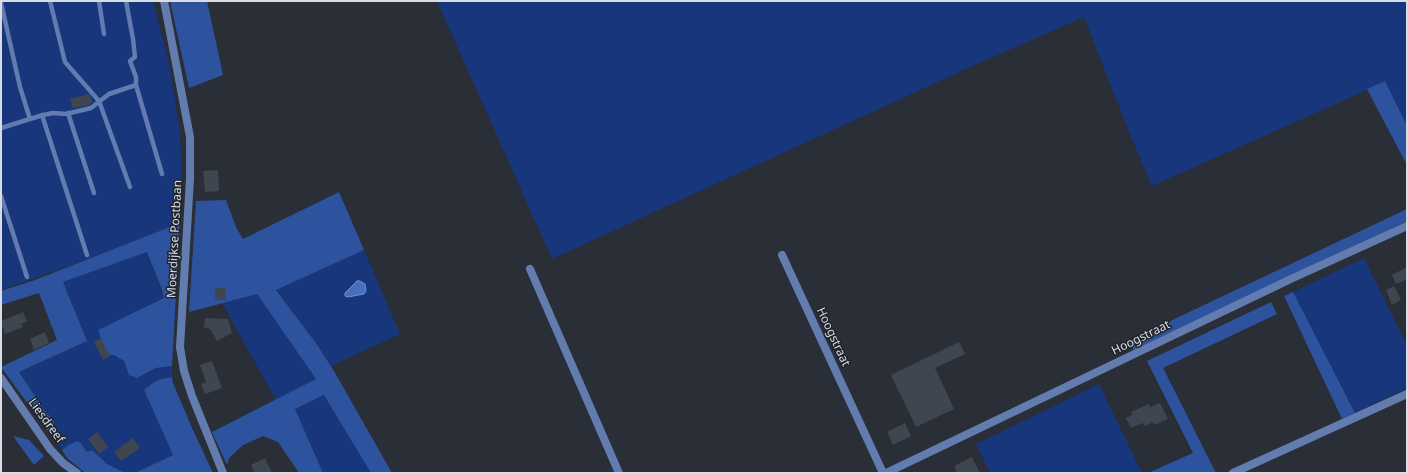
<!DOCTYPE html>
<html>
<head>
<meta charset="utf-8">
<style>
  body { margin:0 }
  #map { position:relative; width:1408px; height:474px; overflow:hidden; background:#292e37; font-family:"Noto Sans",sans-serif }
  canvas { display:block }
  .frame { position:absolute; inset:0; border:2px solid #d9dce2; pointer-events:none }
</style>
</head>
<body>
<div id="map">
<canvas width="1408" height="474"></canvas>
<div class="frame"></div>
</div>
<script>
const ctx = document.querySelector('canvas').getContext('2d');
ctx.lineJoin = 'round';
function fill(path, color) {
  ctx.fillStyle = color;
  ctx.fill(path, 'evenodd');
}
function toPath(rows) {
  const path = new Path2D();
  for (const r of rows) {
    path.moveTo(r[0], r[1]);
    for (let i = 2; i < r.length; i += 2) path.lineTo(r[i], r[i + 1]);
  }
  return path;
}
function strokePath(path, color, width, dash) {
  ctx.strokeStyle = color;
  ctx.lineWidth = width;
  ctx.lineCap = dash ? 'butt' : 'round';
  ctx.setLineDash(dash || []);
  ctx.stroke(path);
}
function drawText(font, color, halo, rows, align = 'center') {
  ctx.font = font + ' "Noto Sans",sans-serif';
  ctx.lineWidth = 3;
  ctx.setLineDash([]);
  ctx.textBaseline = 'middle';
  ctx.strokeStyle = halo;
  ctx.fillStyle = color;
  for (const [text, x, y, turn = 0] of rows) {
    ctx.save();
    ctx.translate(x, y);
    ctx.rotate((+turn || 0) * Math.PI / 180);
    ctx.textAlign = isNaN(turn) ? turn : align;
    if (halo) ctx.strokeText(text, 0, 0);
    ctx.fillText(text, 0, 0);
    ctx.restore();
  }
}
fill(toPath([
  [1,1,153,1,170,68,180,132,182,185,180,223,97,256,1,290],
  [437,1,1407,1,1407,126,1385,82,1152,186,1129,132,1084,17,968,68,552,259],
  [364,250,400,334,331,366,316,343,276,289],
  [147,252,164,298,98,330,114,355,124,361,137,378,156,368,172,366,172,377,161,379,144,390,173,455,135,473,125,473,107,464,92,450,86,452,67,446,62,450,50,434,53,430,54,421,45,411,19,372,87,341,63,282],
  [1364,258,1407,345,1407,388,1355,413,1293,292],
  [257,294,316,379,276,400,222,303],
  [1099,384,1142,473,990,473,976,444],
  [325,395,371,473,323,473,295,409]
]), '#17367b');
fill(toPath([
  [170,1,207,1,223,75,189,88],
  [1385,81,1407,126,1407,165,1367,89],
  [339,192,364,250,276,290,316,343,334,371,392,473,371,473,324,395,295,409,323,473,299,473,278,442,263,436,243,445,229,458,227,465,212,432,316,379,257,294,189,312,196,201,226,200,236,227,243,239],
  [1407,209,1407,221,1134,350,1127,343,1128,341],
  [180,223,172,366,156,368,137,378,129,375,124,361,114,355,107,355,98,330,164,298,162,290,147,252,63,282,87,341,19,372,45,411,54,421,53,430,50,434,1,367,57,340,39,293,1,305,1,291,35,280],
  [1293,292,1355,413,1342,419,1284,296],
  [1271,302,1277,314,1163,368,1216,473,1148,473,1193,453,1147,361],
  [172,377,173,383,192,428,213,473,135,473,173,455,144,390,153,383,161,379],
  [13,436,29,440,44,456,34,465],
  [77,441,82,444,86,452,92,450,107,464,125,473,85,473,67,458,62,450,67,446]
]), '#2e539e');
const water = toPath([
  [357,281,360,281,365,284,366,291,364,294,348,297,345,296,345,293,357,281]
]);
fill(water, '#486fbd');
strokePath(water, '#7490c8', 1);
fill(toPath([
  [88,94,91,97,92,102,89,105,73,108,70,99],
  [218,170,219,191,205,192,203,171],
  [1407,267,1407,279,1396,284,1392,275],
  [1394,286,1401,300,1392,305,1386,290],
  [215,288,225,288,226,300,215,300],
  [23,312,27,321,21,324,23,327,5,334,1,321],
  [205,318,228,319,232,333,217,341,210,329,204,328],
  [45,332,49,343,34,350,30,339],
  [101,338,110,356,103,360,94,342],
  [959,342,965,354,935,368,954,409,916,427,891,375],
  [212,361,222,388,205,394,201,384,206,382,200,365],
  [1160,403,1168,419,1154,425,1153,422,1145,426,1143,423,1131,428,1126,418,1132,415,1131,412,1149,404,1150,407],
  [905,423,911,436,893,445,887,432],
  [97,432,108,447,99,454,88,439],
  [133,438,140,448,121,461,114,452],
  [972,457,980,473,957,473,954,466],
  [265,458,272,473,255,473,251,465]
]), '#40464f');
strokePath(toPath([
  [50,1,65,62,99,101,130,187],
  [99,1,104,34],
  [1,3,20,87,30,119],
  [136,85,162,174],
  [68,113,94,193],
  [42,115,87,255],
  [1,128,43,115,53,113,66,114,91,108,109,94,136,85,136,77,130,61,135,57,133,39,126,1],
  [1,196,27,277]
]), '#627cb0', 4.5);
strokePath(toPath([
  [164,1,190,137,190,179,180,347,184,371,192,396,223,473],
  [782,255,883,473],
  [530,269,619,473],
  [1,378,50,449,63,463,77,473],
  [886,473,1293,278,1407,226],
  [1233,473,1407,394]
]), '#627cb0', 8);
drawText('12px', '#d9dce2', '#20242d', [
  ["Moerdijkse Postbaan",175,239,-87],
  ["Hoogstraat",833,337,65],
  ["Hoogstraat",1141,338,-26],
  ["Liesdreef",46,421,54]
]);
</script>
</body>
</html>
